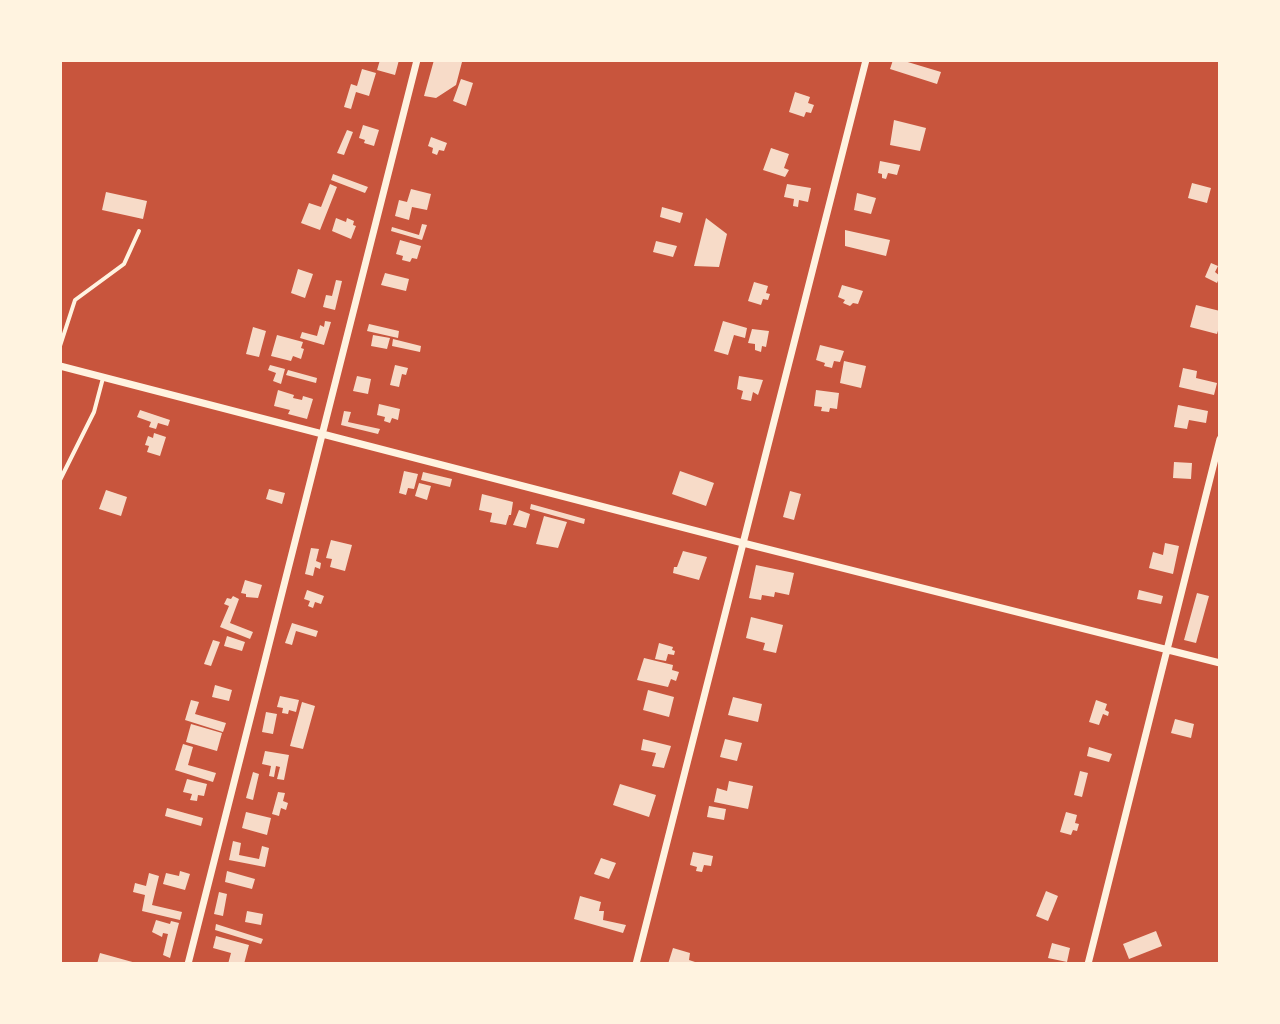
<!DOCTYPE html>
<html>
<head>
<meta charset="utf-8">
<style>
  body { margin:0 }
  #map { position:relative; width:1280px; height:1024px; overflow:hidden; background:#c8553d; font-family:"Fira Sans Condensed",sans-serif }
  canvas { display:block }
  .frame { position:absolute; inset:0; border:62px solid #fff3e0; pointer-events:none }
</style>
</head>
<body>
<div id="map">
<canvas width="1280" height="1024"></canvas>
<div class="frame"></div>
</div>
<script>
const ctx = document.querySelector('canvas').getContext('2d');
ctx.lineJoin = 'round';
function fill(path, color) {
  ctx.fillStyle = color;
  ctx.fill(path, 'evenodd');
}
function toPath(rows) {
  const path = new Path2D();
  for (const r of rows) {
    path.moveTo(r[0], r[1]);
    for (let i = 2; i < r.length; i += 2) path.lineTo(r[i], r[i + 1]);
  }
  return path;
}
function strokePath(path, color, width, dash) {
  ctx.strokeStyle = color;
  ctx.lineWidth = width;
  ctx.lineCap = dash ? 'butt' : 'round';
  ctx.setLineDash(dash || []);
  ctx.stroke(path);
}
fill(toPath([
  [380,60,399,60,395,75,377,70],
  [434,60,462,62,456,85,436,98,424,96],
  [893,60,901,60,941,72,937,84,890,69],
  [362,69,376,73,369,96,356,92,351,109,344,107,351,84,357,86],
  [461,79,473,83,466,106,453,101],
  [795,92,810,97,808,103,814,105,811,113,806,112,804,117,789,112],
  [894,120,926,128,920,151,890,145],
  [363,125,379,130,374,146,364,143,365,140,359,138],
  [347,130,353,132,344,155,337,153],
  [431,137,447,143,444,151,439,150,437,155,432,153,433,148,428,146],
  [771,148,789,154,784,168,789,170,785,177,763,170],
  [880,161,900,165,897,175,888,173,886,179,882,178,882,174,878,173],
  [333,174,368,187,365,193,331,180],
  [1192,183,1211,188,1207,203,1188,198],
  [330,184,337,187,320,230,301,223,309,203,321,207],
  [787,184,811,188,808,202,799,200,798,207,793,206,794,199,784,197],
  [411,189,431,194,427,210,412,207,409,220,395,216,399,200,407,202],
  [106,192,147,201,143,219,102,210],
  [857,193,876,198,871,214,854,210],
  [662,207,683,213,680,223,660,217],
  [336,218,346,222,347,218,354,221,353,225,356,226,351,239,332,231],
  [706,218,727,234,719,267,694,266],
  [422,224,427,225,422,240,391,231,392,227,419,235],
  [845,230,890,240,886,256,845,246],
  [400,240,421,246,417,259,412,258,410,262,402,260,403,256,396,254],
  [656,241,677,246,673,257,653,252],
  [1211,263,1218,266,1215,272,1220,276,1217,283,1205,277],
  [298,269,313,274,305,298,291,293],
  [385,273,409,279,406,291,381,285],
  [336,280,342,281,335,310,323,307,326,295,332,296],
  [754,282,768,286,766,293,770,294,768,300,763,299,761,305,748,301],
  [842,285,863,291,858,304,853,303,850,306,843,303,845,300,838,297],
  [1196,305,1220,311,1220,324,1217,334,1190,327],
  [325,321,331,322,324,345,300,338,302,332,317,336,320,325,324,327],
  [723,321,747,328,745,338,734,335,728,355,714,351],
  [369,324,399,331,398,338,367,331],
  [253,327,266,331,259,357,246,354],
  [752,329,769,331,766,347,762,346,761,352,755,350,755,344,748,343],
  [277,335,303,342,301,348,304,349,301,359,293,356,291,361,271,356],
  [373,335,390,338,387,349,371,346],
  [393,339,421,346,420,352,392,346],
  [820,345,844,351,840,362,834,361,832,368,824,366,825,363,816,360],
  [844,361,866,366,861,388,840,383],
  [270,365,285,369,281,384,273,381,276,373,268,370],
  [395,365,408,368,406,375,402,374,399,387,390,385],
  [1183,368,1197,371,1196,378,1217,383,1214,395,1179,387],
  [288,370,317,378,316,383,286,375],
  [357,376,371,379,368,394,353,391],
  [739,376,763,380,758,395,753,392,751,401,741,399,743,391,737,389],
  [278,390,294,395,293,398,302,400,303,396,313,399,307,419,288,414,290,410,274,406],
  [816,390,839,393,837,409,830,408,829,412,821,411,822,407,814,406],
  [379,404,400,409,398,420,392,418,390,423,384,421,385,417,377,415],
  [1178,405,1208,411,1206,423,1189,420,1187,429,1174,427],
  [140,410,170,420,168,426,158,423,156,429,149,427,151,422,137,417],
  [344,411,351,412,348,422,380,429,378,434,341,425],
  [154,433,166,437,160,456,147,452,149,446,145,445,148,436,153,438],
  [1174,462,1192,463,1191,479,1173,478],
  [404,471,418,474,414,489,408,488,406,495,399,493],
  [680,471,714,483,706,506,672,494],
  [423,472,452,479,450,487,421,480],
  [419,483,431,486,427,500,415,496],
  [269,489,285,493,282,504,266,499],
  [106,490,127,497,121,516,99,509],
  [790,491,801,494,794,520,783,517],
  [482,494,513,502,511,515,509,515,506,525,490,522,492,513,479,510],
  [531,504,585,519,584,524,530,509],
  [519,510,530,514,526,528,513,525],
  [544,516,567,522,558,548,536,544],
  [331,540,352,545,345,571,330,567,332,559,326,558],
  [1165,543,1179,546,1173,574,1149,568,1153,552,1163,555],
  [311,548,319,549,316,561,321,563,320,569,315,567,313,576,305,574],
  [683,551,707,557,699,580,673,573,674,567,677,567],
  [756,565,794,573,789,595,775,592,774,597,762,595,761,600,749,598],
  [245,580,262,585,258,598,246,597,246,594,241,593],
  [307,590,324,596,321,604,315,602,313,608,308,606,310,601,304,599],
  [1139,590,1163,596,1161,604,1137,599],
  [1197,593,1209,596,1196,643,1184,640],
  [233,596,239,599,230,623,253,632,250,639,220,627,229,606,224,604,227,598,231,599],
  [751,617,783,625,776,653,763,650,765,643,746,638],
  [292,623,318,631,316,637,296,631,292,645,285,643],
  [227,636,245,642,242,651,224,646],
  [213,640,220,642,211,666,204,664],
  [659,643,673,647,672,650,675,651,674,655,668,654,666,661,655,659],
  [644,658,673,665,672,670,679,672,676,681,671,679,668,687,637,680],
  [215,685,232,690,229,701,212,697],
  [648,690,674,697,669,717,643,710],
  [280,696,299,700,296,712,289,710,288,714,282,713,283,708,277,707],
  [733,697,762,704,758,722,728,715],
  [191,700,199,702,195,714,226,723,223,732,185,720],
  [1096,700,1107,704,1105,710,1109,712,1108,716,1103,714,1099,725,1089,722],
  [302,702,315,706,303,749,290,746],
  [266,712,277,714,273,734,262,732],
  [1175,719,1194,724,1191,738,1171,733],
  [191,724,222,733,217,751,186,742],
  [643,739,671,746,664,768,652,766,656,753,641,750],
  [725,739,742,743,737,761,720,757],
  [183,744,193,747,188,765,216,773,213,782,175,770],
  [1089,747,1112,754,1109,762,1087,756],
  [265,751,289,755,284,780,277,779,280,767,276,766,274,777,269,776,271,766,262,764],
  [1080,771,1088,773,1082,797,1074,795],
  [253,772,259,774,253,800,246,798],
  [187,779,207,784,204,796,198,795,197,801,190,800,192,794,183,792],
  [729,781,753,786,748,809,714,802,717,788,727,791],
  [620,784,656,795,649,817,613,805],
  [278,792,285,793,283,801,288,803,286,810,281,808,279,816,272,814],
  [709,806,726,809,724,820,707,817],
  [167,808,203,818,201,826,165,816],
  [246,812,271,818,267,835,242,828],
  [1066,812,1077,815,1075,823,1079,824,1077,831,1073,830,1071,835,1060,832],
  [233,841,241,843,239,855,259,859,262,846,269,848,265,867,229,860],
  [693,852,713,856,711,866,704,865,702,872,696,871,697,867,690,865],
  [601,858,616,863,609,879,594,874],
  [180,871,190,874,185,890,163,884,166,873,179,876],
  [227,871,255,879,252,889,225,882],
  [149,873,159,876,152,905,182,912,180,920,142,911,145,895,133,892,135,883,146,886],
  [1046,891,1058,896,1048,921,1036,916],
  [219,892,227,894,223,916,214,914],
  [580,896,601,902,599,911,604,911,603,920,626,925,623,933,574,919],
  [247,911,263,914,261,925,245,922],
  [156,920,170,924,171,921,179,923,170,958,163,955,168,934,163,933,162,937,152,932],
  [216,924,263,939,261,944,215,930],
  [1156,931,1162,946,1129,959,1123,944],
  [216,936,249,945,244,964,228,964,231,953,213,948],
  [1052,943,1070,948,1067,962,1048,958],
  [673,948,690,953,689,960,695,962,694,964,668,964],
  [100,953,136,963,136,964,97,964]
]), '#f7dbc8');
strokePath(toPath([
  [60,346,75,300,124,264,139,231],
  [60,480,94,412,103,378]
]), '#fff3e0', 4);
strokePath(toPath([
  [60,366,743,543,1220,663],
  [188,964,417,60],
  [636,964,866,60],
  [1088,964,1220,439]
]), '#fff3e0', 7);
</script>
</body>
</html>
